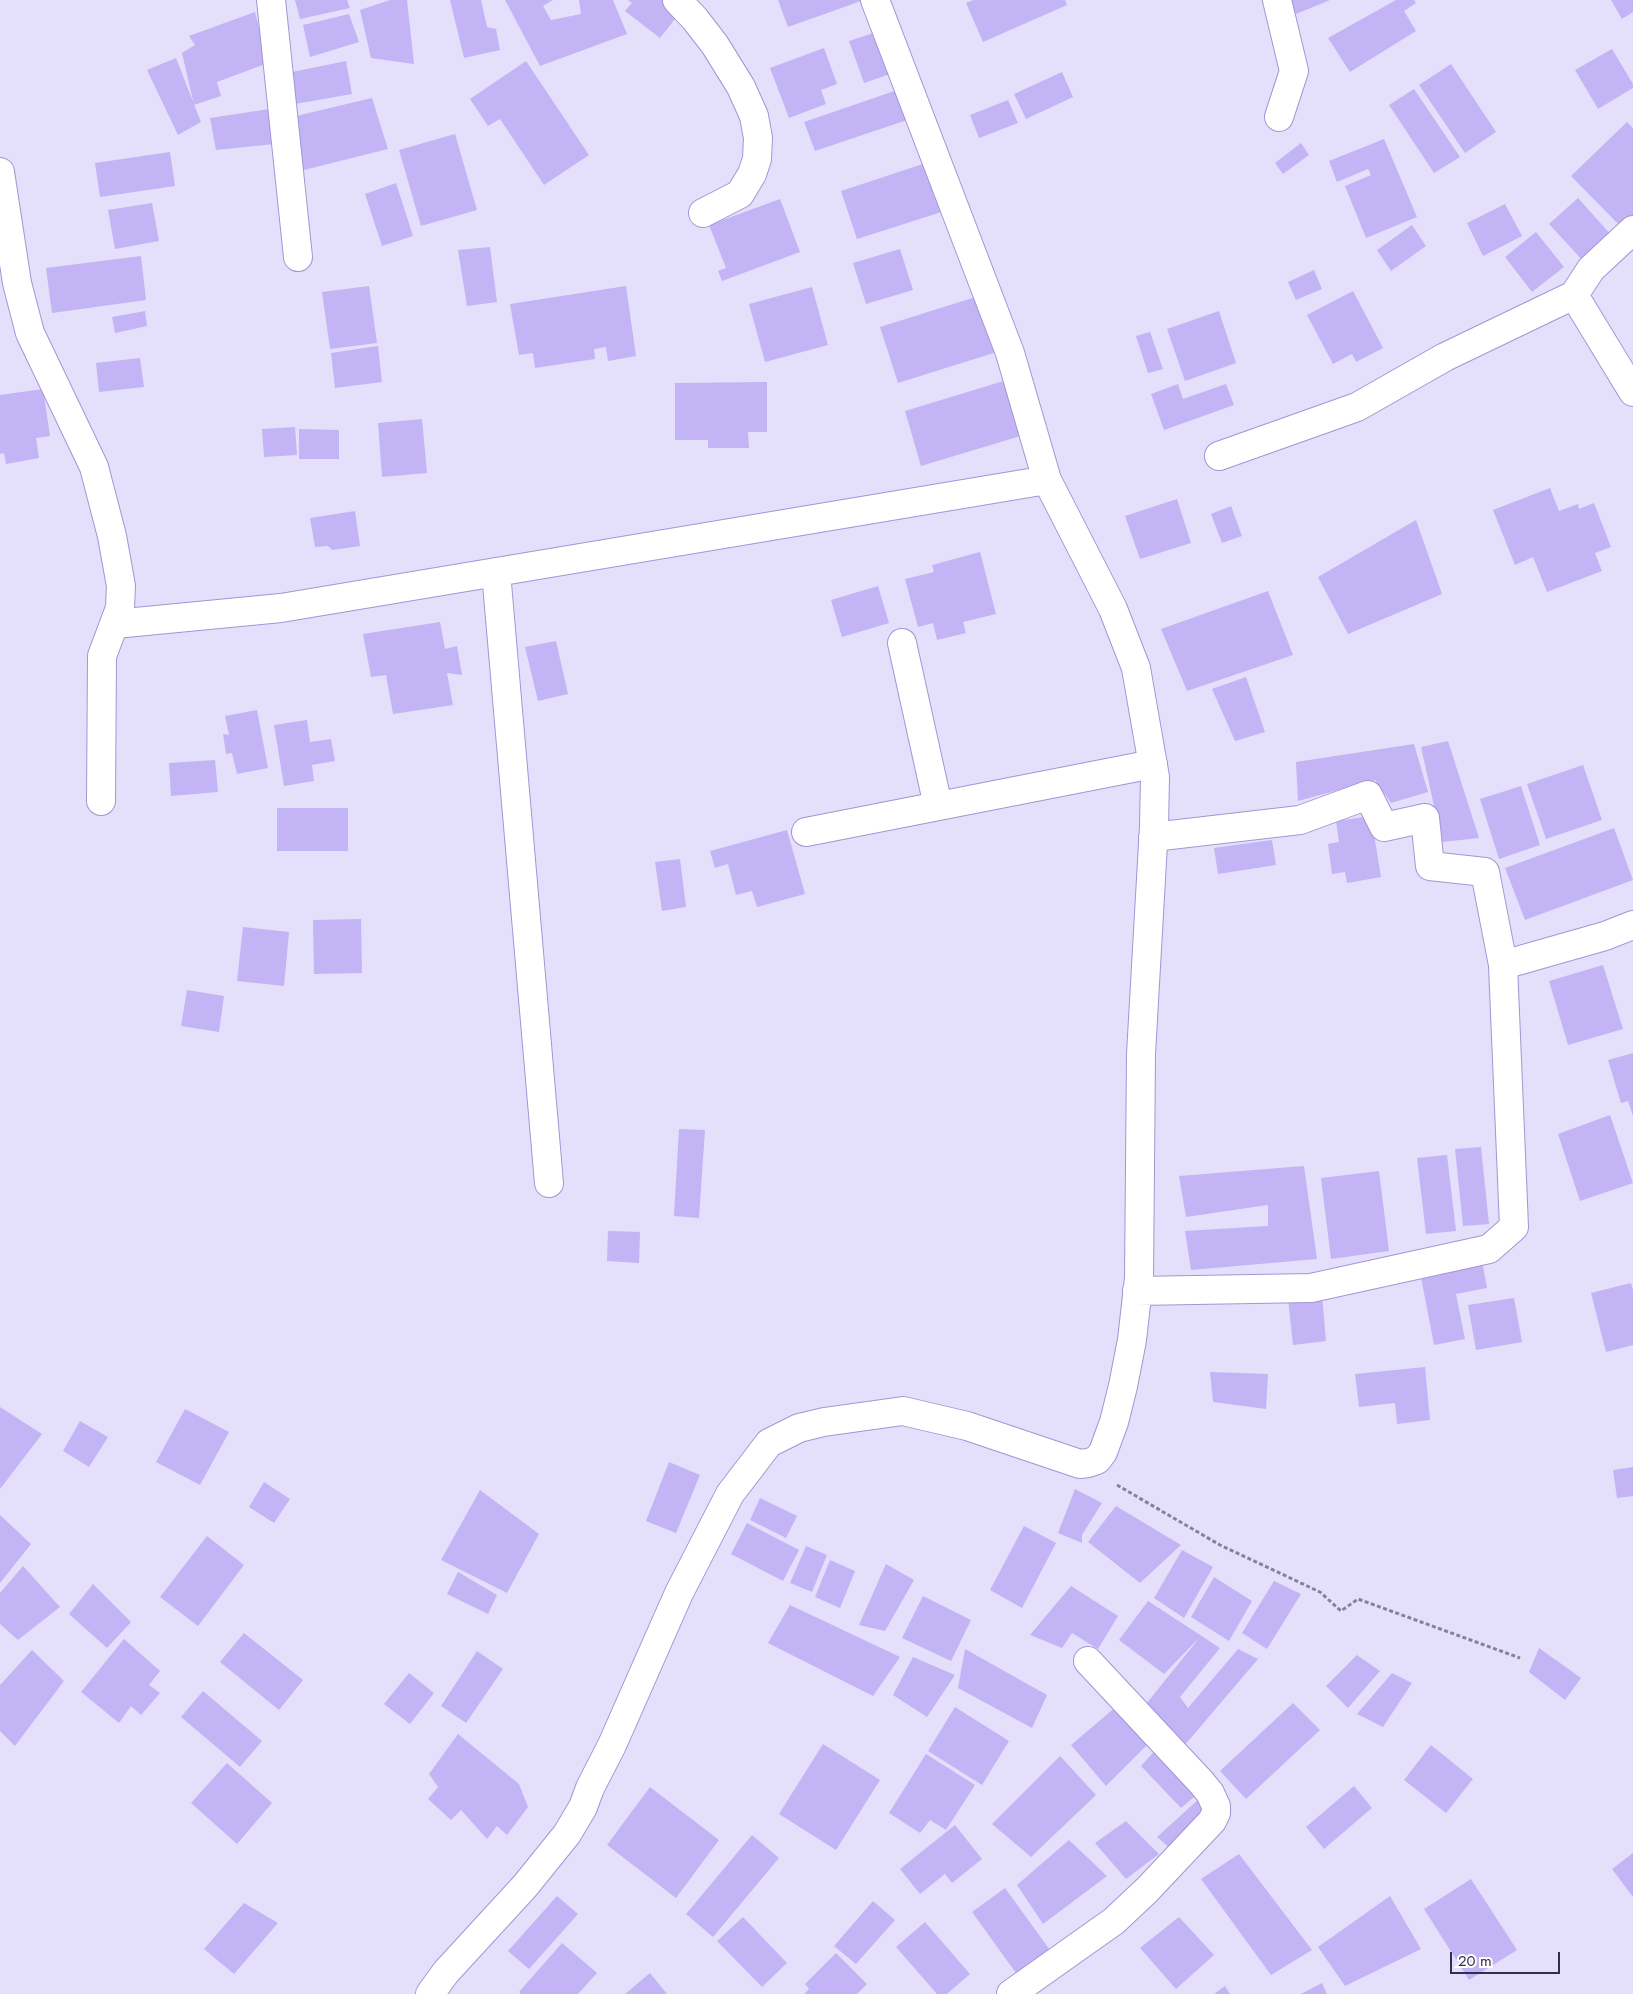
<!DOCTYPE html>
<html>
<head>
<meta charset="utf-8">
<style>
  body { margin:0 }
  #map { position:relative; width:1633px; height:1994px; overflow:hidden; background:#e4e0fb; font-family:Jost,sans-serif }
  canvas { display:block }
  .scale { position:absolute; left:1450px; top:1952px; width:110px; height:22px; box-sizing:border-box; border:2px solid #342e48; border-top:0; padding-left:6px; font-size:15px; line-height:18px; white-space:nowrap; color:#342e48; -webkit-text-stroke:4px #fff; paint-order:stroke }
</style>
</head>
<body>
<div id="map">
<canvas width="1633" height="1994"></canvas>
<div class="scale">20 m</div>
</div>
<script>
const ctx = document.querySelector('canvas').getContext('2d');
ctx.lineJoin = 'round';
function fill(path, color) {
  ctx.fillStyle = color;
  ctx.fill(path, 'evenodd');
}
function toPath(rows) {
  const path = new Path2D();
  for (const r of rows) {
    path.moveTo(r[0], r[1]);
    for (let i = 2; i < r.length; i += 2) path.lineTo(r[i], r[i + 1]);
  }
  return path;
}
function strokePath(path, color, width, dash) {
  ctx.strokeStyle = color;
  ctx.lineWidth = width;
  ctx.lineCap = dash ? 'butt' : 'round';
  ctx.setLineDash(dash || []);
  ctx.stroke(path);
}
fill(toPath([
  [295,0,347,0,350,8,300,19],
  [390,0,407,0,414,64,371,58,360,10],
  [450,0,481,0,487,27,496,29,500,50,464,58],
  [505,0,553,0,543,6,551,20,581,14,579,0,613,0,627,34,540,66],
  [628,0,669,0,682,10,660,38,625,11,632,3],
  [778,0,864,0,788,27],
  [973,0,1065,0,1067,5,983,42,966,3],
  [1290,0,1330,0,1296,14],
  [1396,0,1414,0,1416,3,1404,11,1416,31,1350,72,1328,38],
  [1611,0,1633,0,1633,12,1622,19],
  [255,12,268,63,217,82,221,96,194,105,182,53,195,45,189,36],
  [349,14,359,42,310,57,303,25],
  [885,29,899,71,864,83,849,41],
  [824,48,837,84,821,90,826,104,789,118,770,68],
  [1612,49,1633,84,1633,88,1598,109,1575,70],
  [176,58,201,122,178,135,147,70],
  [346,61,352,94,295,104,292,72],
  [526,61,589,155,544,185,500,119,488,126,470,99],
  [1451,64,1496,132,1465,153,1419,85],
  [1062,72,1073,97,1026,119,1014,94],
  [906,87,916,117,815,151,804,122],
  [1414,89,1460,157,1434,173,1389,105],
  [372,98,388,149,300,171,292,117],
  [1008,100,1018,123,979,138,970,115],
  [276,108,284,143,216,150,210,118],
  [1627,122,1633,128,1633,225,1626,232,1571,176],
  [455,134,477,210,421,226,399,150],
  [1384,139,1417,217,1366,238,1345,186,1371,175,1368,169,1337,182,1329,161],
  [1301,143,1309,155,1283,174,1275,163],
  [170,152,175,186,100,197,95,163],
  [935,160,951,209,857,239,841,191],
  [396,183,413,236,382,246,365,194],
  [1578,198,1613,237,1585,263,1549,224],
  [780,199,800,252,722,281,718,271,726,268,709,225],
  [152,203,159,241,115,249,108,210],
  [1505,204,1522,236,1483,256,1467,223],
  [1412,225,1426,246,1391,271,1377,250],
  [1536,232,1564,267,1532,292,1505,257],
  [490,247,497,302,467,306,458,250],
  [900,249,913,290,866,304,853,263],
  [141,256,146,300,52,313,46,268],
  [1314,270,1322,289,1296,300,1288,282],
  [369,286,377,343,330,349,322,292],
  [626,286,636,356,608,361,606,347,594,349,595,359,535,368,533,353,519,355,510,304],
  [812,287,828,345,765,362,749,304],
  [1353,291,1383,348,1356,362,1352,354,1333,364,1307,315],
  [982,295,1000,351,898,383,880,327],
  [145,311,147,326,115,333,112,317],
  [1219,311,1236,363,1185,381,1167,329],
  [1150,332,1163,369,1148,373,1136,336],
  [378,346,382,382,335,388,331,353],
  [140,358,144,387,99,392,96,363],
  [1007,380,1024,435,921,466,905,411],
  [767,382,767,432,748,432,749,448,708,448,708,440,675,440,675,383],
  [1178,384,1183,399,1226,384,1234,405,1164,430,1151,394],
  [43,389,50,436,36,438,39,458,6,464,4,453,0,454,0,395],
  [422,419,427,473,382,477,378,423],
  [295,427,297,455,264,457,262,429],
  [299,429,339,430,339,459,299,459],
  [1550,488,1559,511,1578,504,1579,509,1594,503,1611,547,1595,553,1602,571,1547,592,1533,557,1515,565,1493,510],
  [1177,499,1191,543,1140,559,1125,516],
  [1231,506,1242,536,1222,543,1211,514],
  [355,511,360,546,332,550,328,546,315,547,310,518],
  [1416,520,1442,594,1348,634,1318,577],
  [980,552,996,614,963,622,966,633,937,640,933,623,918,627,905,579,934,572,932,565],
  [878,586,889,623,842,637,831,600],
  [1268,591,1293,655,1187,691,1161,629],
  [440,622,445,649,457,646,462,675,447,673,453,705,393,714,386,675,371,677,363,634],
  [556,641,568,694,538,701,525,647],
  [1246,677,1265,732,1235,741,1212,689],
  [257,710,268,768,237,774,232,753,226,754,223,734,229,735,225,716],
  [307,720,310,742,331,739,335,761,312,765,314,781,284,786,274,725],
  [1448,741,1479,838,1442,842,1421,747],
  [1414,744,1428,792,1391,803,1375,780,1298,801,1296,762],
  [215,760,218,792,171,796,169,763],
  [1583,765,1602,820,1546,839,1527,784],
  [1521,786,1540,845,1499,859,1480,799],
  [277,808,348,808,348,851,277,851],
  [1371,816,1381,877,1347,883,1345,872,1332,874,1328,844,1339,842,1336,821],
  [1614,828,1633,880,1525,920,1505,868],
  [787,830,805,894,757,907,752,891,736,895,728,864,715,868,710,851],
  [1272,840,1276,865,1218,874,1214,848],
  [680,859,686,907,662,911,655,862],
  [361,919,362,973,314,974,313,920],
  [243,927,289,932,284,986,237,981],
  [1603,965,1623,1029,1568,1045,1549,981],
  [187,990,224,996,219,1032,181,1026],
  [1633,1053,1633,1116,1628,1101,1621,1103,1608,1060],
  [1610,1115,1633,1183,1580,1201,1558,1134],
  [679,1129,705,1130,699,1218,674,1216],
  [1481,1147,1489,1224,1463,1226,1455,1149],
  [1447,1155,1456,1231,1426,1234,1417,1158],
  [1304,1166,1317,1259,1191,1270,1185,1231,1268,1226,1268,1205,1186,1217,1179,1176],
  [1379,1171,1389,1251,1331,1259,1321,1178],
  [608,1231,640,1232,639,1263,607,1261],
  [1482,1260,1487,1288,1456,1294,1465,1339,1434,1345,1420,1272],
  [1631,1283,1633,1290,1633,1345,1606,1352,1591,1293],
  [1322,1295,1326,1341,1293,1345,1288,1299],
  [1514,1298,1522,1342,1476,1350,1468,1305],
  [1425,1367,1430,1420,1397,1424,1395,1403,1359,1407,1355,1374],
  [1210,1372,1268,1374,1266,1409,1213,1402],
  [0,1407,42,1434,0,1489],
  [185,1409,229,1432,200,1485,156,1462],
  [80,1421,108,1437,89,1467,63,1451],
  [669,1462,700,1475,676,1533,646,1521],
  [1633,1467,1633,1496,1617,1498,1613,1470],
  [264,1482,290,1499,274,1523,249,1507],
  [1075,1489,1102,1503,1082,1535,1082,1543,1058,1533],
  [480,1490,539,1534,507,1593,441,1560],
  [760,1498,797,1516,786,1538,750,1520],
  [1116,1506,1181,1545,1140,1583,1088,1542],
  [0,1515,31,1544,0,1583],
  [747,1523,799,1550,783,1581,731,1554],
  [1024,1526,1056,1543,1022,1608,990,1590],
  [207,1536,244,1565,198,1626,160,1597],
  [806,1546,827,1555,812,1592,790,1583],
  [1182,1550,1213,1567,1184,1618,1154,1598],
  [830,1560,855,1571,840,1608,815,1597],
  [886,1564,914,1580,885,1631,859,1625],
  [23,1566,60,1607,18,1640,0,1624,0,1593],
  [458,1572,497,1595,488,1614,447,1594],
  [1214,1577,1252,1601,1229,1641,1191,1617],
  [1274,1581,1301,1594,1267,1649,1242,1633],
  [93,1584,131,1622,107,1648,69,1614],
  [1071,1586,1118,1616,1098,1649,1072,1633,1062,1648,1030,1635],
  [923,1596,971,1620,951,1661,902,1638],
  [1148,1601,1220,1648,1180,1697,1188,1708,1238,1649,1258,1659,1184,1746,1146,1704,1200,1637,1164,1674,1119,1640],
  [790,1605,900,1657,873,1696,768,1643],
  [244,1633,303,1680,279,1710,220,1662],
  [124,1639,160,1671,149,1685,160,1693,141,1715,131,1706,119,1723,81,1692],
  [1539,1648,1581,1678,1565,1700,1529,1672],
  [965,1649,1047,1695,1032,1728,958,1688],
  [32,1650,64,1681,15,1746,0,1731,0,1685],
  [477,1651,503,1669,466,1723,441,1706],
  [1357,1655,1380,1671,1348,1708,1326,1686],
  [913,1657,955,1675,927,1717,893,1695],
  [409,1673,434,1693,410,1724,384,1704],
  [1392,1673,1412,1683,1383,1727,1357,1714],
  [203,1691,262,1741,240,1767,181,1717],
  [1293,1703,1320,1730,1246,1799,1220,1771],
  [1118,1705,1151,1741,1106,1786,1071,1745],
  [955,1707,1009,1741,982,1785,928,1751],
  [458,1734,519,1784,528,1807,507,1835,497,1826,487,1839,461,1810,451,1820,428,1799,438,1787,429,1774],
  [823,1744,880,1780,836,1850,779,1814],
  [1160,1745,1201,1791,1181,1808,1141,1766],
  [1431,1745,1473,1779,1446,1813,1404,1780],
  [926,1754,975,1785,946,1830,930,1820,920,1833,889,1813],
  [1060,1756,1096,1795,1031,1857,992,1824],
  [227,1763,272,1803,237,1844,191,1803],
  [1354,1786,1372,1808,1324,1849,1306,1827],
  [650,1787,719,1840,676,1898,607,1845],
  [1200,1798,1212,1813,1174,1852,1157,1837],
  [1126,1821,1159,1854,1126,1879,1095,1843],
  [955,1825,982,1859,952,1883,945,1874,920,1894,900,1869],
  [752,1835,779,1858,713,1937,686,1914],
  [1069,1840,1107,1876,1043,1924,1017,1885],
  [1633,1853,1633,1897,1612,1869],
  [1239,1854,1312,1950,1271,1975,1201,1879],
  [1471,1879,1517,1950,1469,1980,1424,1909],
  [1005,1888,1055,1957,1021,1980,972,1912],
  [557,1896,578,1914,529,1969,508,1951],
  [1390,1896,1421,1949,1345,1986,1318,1947],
  [873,1901,895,1920,856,1964,834,1946],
  [244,1903,278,1923,234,1974,204,1949],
  [743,1917,787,1963,762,1987,717,1941],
  [1179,1917,1214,1955,1176,1989,1140,1948],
  [925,1922,970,1974,947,1994,937,1994,896,1947],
  [562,1943,597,1973,578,1994,521,1994,519,1992],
  [836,1953,867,1984,857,1994,804,1994,809,1989,805,1984],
  [650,1973,667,1994,625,1994],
  [1322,1983,1327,1994,1301,1994],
  [1225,1986,1230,1994,1214,1994]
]), '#c2b4f5');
const minor = toPath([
  [271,0,298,257],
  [677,0,695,19,715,45,741,87,754,116,758,138,757,159,752,174,740,194,703,213],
  [1277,0,1294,71,1279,117],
  [0,172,17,283,30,333,94,467,112,536,121,586,120,608,102,656,101,801],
  [1574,295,1633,392],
  [1219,456,1357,407,1445,357,1574,295,1591,269,1633,230],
  [496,572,549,1183],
  [115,624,281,608,1047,480],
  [902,643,938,806],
  [806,832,1153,764],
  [1503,965,1605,936,1633,925],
  [1137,1291,1311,1288,1489,1249,1514,1227,1503,965,1485,872,1430,866,1425,818,1384,827,1368,795,1300,820,1153,837],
  [430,1994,446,1972,525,1886,567,1834,583,1807,590,1788,612,1745,679,1593,730,1494,769,1443,799,1428,824,1422,903,1411,967,1426,1080,1464,1088,1463,1097,1460,1103,1452,1114,1422,1123,1386,1132,1340,1139,1278,1141,1054,1154,826,1155,777,1136,668,1113,609,1047,480,1010,353,875,0],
  [1011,1994,1114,1921,1147,1890,1212,1821,1216,1813,1216,1806,1210,1793,1201,1782,1088,1661]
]);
strokePath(minor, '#a395d4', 30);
strokePath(toPath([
  [1117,1485,1220,1545,1320,1592,1341,1611,1358,1599,1520,1658]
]), '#85809b', 3, [4, 2.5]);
strokePath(minor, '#fff', 28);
</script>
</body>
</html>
